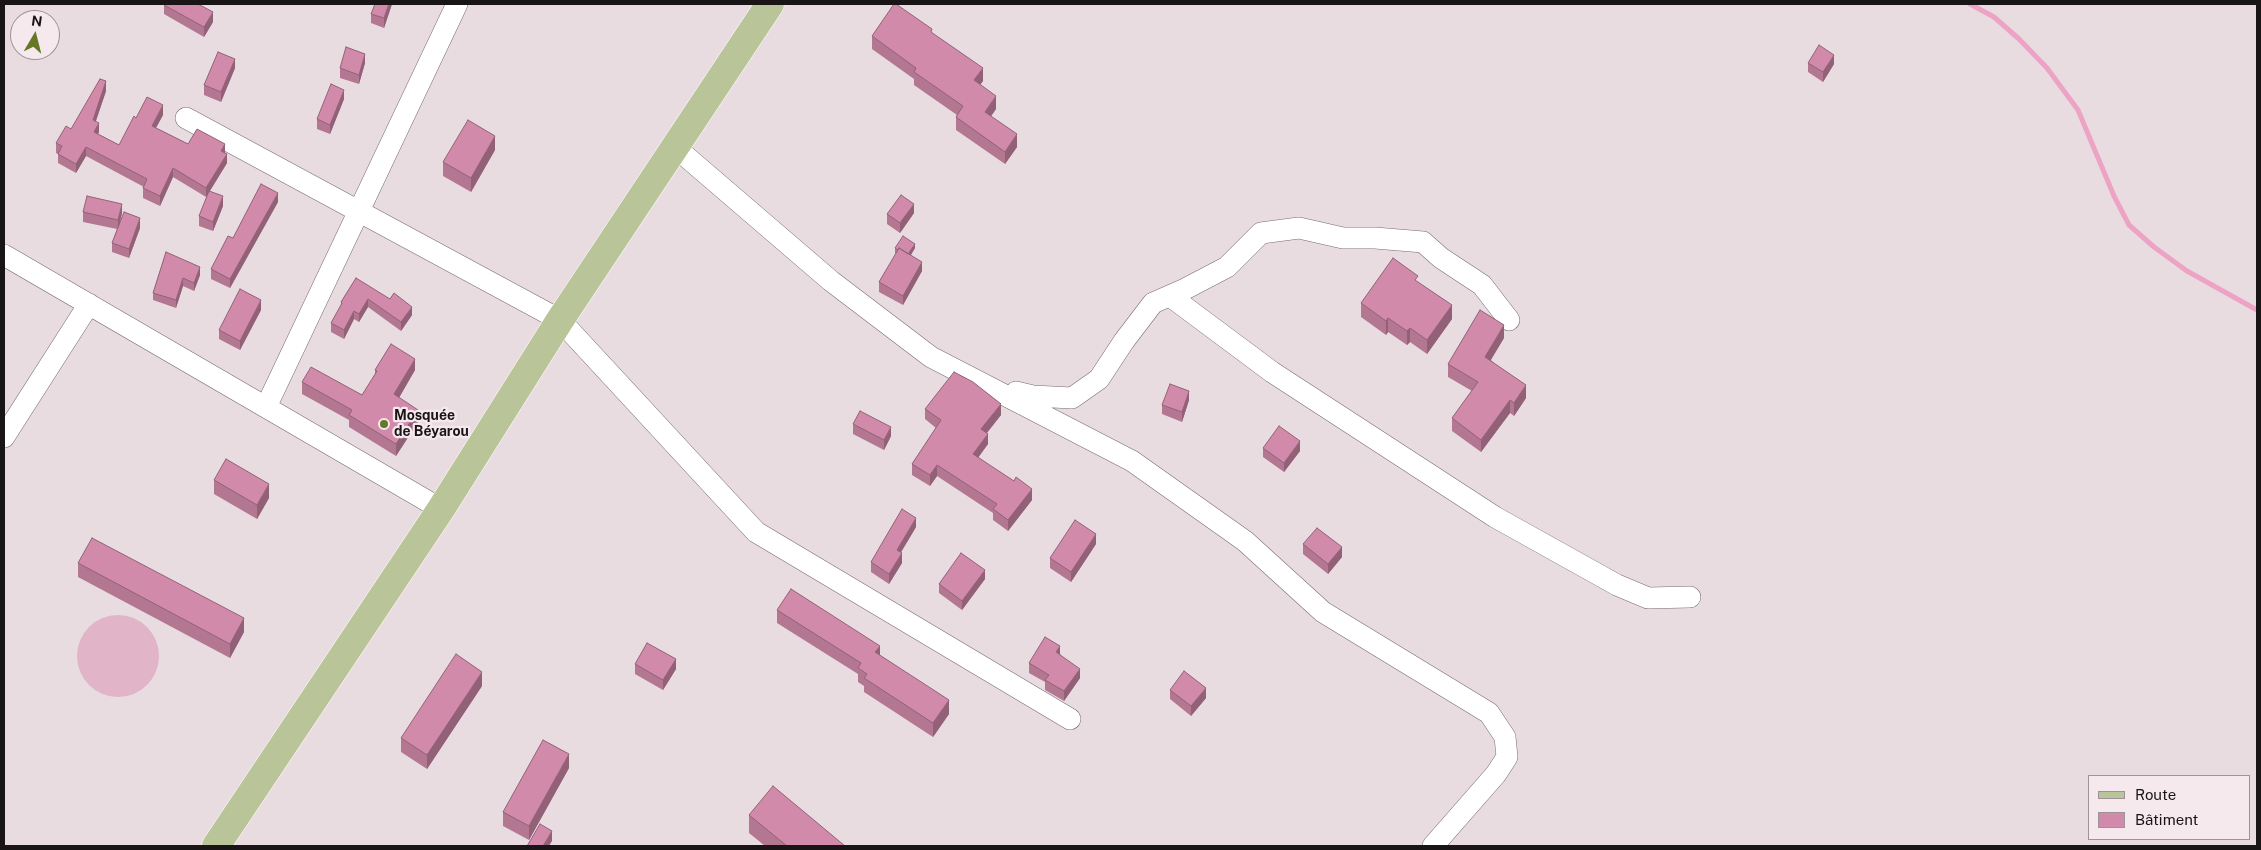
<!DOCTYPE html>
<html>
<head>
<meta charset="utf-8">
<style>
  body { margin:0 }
  #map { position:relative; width:2261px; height:850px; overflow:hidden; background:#e9dce1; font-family:"Public Sans",sans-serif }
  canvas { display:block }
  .frame { position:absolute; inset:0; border:5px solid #191517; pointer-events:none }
  .legend { position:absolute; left:2088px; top:775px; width:162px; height:65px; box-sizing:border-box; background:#f6e9ee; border:1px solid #9e9498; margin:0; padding:6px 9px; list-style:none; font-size:15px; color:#191517 }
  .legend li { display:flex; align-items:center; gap:10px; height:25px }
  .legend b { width:25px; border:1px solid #9e9498 }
  .north { position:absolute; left:10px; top:10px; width:50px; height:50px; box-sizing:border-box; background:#f6e9ee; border:1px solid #9e9498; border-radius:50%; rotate:8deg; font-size:14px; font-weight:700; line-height:20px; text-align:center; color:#191517 }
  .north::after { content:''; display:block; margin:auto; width:18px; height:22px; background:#667725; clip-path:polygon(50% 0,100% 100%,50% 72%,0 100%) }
</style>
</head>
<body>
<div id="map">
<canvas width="2261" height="850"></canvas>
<div class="frame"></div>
<ul class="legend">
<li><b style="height:6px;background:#b9c498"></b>Route</li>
<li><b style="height:14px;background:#d18aaa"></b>Bâtiment</li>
</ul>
<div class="north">N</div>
</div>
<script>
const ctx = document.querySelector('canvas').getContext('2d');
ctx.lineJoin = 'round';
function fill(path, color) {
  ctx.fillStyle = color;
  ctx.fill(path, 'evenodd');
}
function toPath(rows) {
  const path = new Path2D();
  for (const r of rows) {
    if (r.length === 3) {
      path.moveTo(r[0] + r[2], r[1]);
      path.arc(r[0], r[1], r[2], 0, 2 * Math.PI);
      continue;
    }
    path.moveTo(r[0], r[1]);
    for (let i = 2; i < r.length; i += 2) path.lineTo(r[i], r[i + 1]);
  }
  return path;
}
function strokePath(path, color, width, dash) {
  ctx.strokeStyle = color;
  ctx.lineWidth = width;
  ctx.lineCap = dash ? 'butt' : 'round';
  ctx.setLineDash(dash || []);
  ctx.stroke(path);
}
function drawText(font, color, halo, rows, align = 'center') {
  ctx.font = font + ' "Public Sans",sans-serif';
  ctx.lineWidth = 4.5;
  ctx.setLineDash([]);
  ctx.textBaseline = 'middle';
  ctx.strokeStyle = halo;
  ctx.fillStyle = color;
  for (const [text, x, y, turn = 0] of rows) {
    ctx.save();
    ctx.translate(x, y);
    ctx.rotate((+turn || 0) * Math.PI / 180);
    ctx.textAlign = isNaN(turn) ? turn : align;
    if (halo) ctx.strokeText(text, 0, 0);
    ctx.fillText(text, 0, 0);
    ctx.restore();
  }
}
fill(toPath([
  [118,656,41]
]), '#e1b4c7');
strokePath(toPath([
  [1970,4,1994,17,2019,39,2047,68,2078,110,2114,196,2129,225,2154,247,2187,271,2257,310]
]), '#eca3c4', 5);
const minor = toPath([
  [186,118,560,320,756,532,1070,719],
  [675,147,831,281,931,357,1132,461,1245,541,1323,612,1489,713,1505,737,1507,757,1496,774,1433,846],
  [4,255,441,509],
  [1170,296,1272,372,1495,517,1617,585,1648,598,1690,597],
  [1016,392,1033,396,1072,398,1099,379,1124,341,1153,303,1185,289,1227,267,1261,233,1299,228,1343,238,1375,238,1423,242,1441,258,1482,285,1509,320],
  [266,407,457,4],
  [4,437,89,304]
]);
const major = toPath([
  [216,846,441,509,560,320,770,4]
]);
strokePath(minor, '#766b6f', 22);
strokePath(major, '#fff', 29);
strokePath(minor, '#fff', 21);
strokePath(major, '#b9c498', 28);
fill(toPath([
  [392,4,384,28,371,23,371,14],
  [164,5,213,22,204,37,164,14],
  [932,33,983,81,980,85,996,109,991,116,1017,147,1005,164,956,130,956,117,957,115,914,85,914,79,872,49,872,36],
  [365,63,359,84,340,78,340,68],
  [1808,63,1834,64,1823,82,1808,72],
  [235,68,221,102,204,95,204,85],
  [106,91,96,121,99,132,98,134,119,145,136,118,163,115,156,128,188,144,225,153,227,163,210,191,223,206,213,231,199,226,199,216,208,194,206,197,173,177,160,206,143,198,143,188,144,187,86,156,76,173,58,163,58,154,56,153,56,143,71,129],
  [344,99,330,134,317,129,317,119],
  [495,150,471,192,443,176,443,162],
  [278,202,230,288,211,279,211,269,233,238],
  [83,212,122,213,120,222,140,228,129,258,112,252,112,243,117,229,83,222],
  [914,213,900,233,887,224,887,214],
  [895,248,915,248,911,255,922,271,903,305,879,292,879,282,896,254,895,253],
  [166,252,200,275,194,291,183,286,176,308,153,300,153,293],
  [356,278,412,315,401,331,368,307,359,322,354,319,344,339,331,332,331,323,341,306,341,302],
  [1418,283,1452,319,1427,354,1410,342,1407,345,1388,332,1386,335,1361,317,1361,303],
  [261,310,240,350,219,339,219,330],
  [1504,338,1491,360,1526,398,1514,416,1510,413,1481,452,1452,431,1452,418,1472,391,1448,377,1448,364],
  [375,370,415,370,399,398,418,422,396,456,349,427,349,420,302,394,302,382,362,395,375,375],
  [1189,400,1182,422,1162,414,1162,405],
  [925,409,1001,415,987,433,988,444,978,457,1032,500,1008,531,993,520,993,513,937,476,930,486,912,475,912,464,936,428,925,419],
  [853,424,891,436,884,450,853,434],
  [1263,448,1300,451,1284,472,1263,457],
  [214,480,269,498,257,519,214,494],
  [916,527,901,552,902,563,889,584,871,572,871,562],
  [1096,544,1071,582,1050,568,1050,558],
  [1303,544,1342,557,1328,574,1303,554],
  [78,563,244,632,230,658,78,577],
  [985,579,962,610,939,593,939,584],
  [777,610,880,655,949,714,933,737,864,692,864,686,858,682,858,674,777,623],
  [1060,654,1080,678,1064,701,1045,690,1045,682,1029,673,1029,663],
  [635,664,676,669,663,690,635,674],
  [482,686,427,769,401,752,401,738],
  [1170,690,1206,698,1191,716,1170,699],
  [569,768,529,840,503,826,503,812],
  [749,815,845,846,765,846,749,833]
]), '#b47792');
fill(toPath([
  [389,4,392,4,384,28,384,18],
  [213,12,213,22,204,37,204,27],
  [365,54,365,63,359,84,359,75],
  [1834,55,1834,64,1823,82,1823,72],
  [235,59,235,68,221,102,221,92],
  [983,68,983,81,974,93,974,80],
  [106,81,106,91,93,129,93,120],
  [344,90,344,99,330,134,330,125],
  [996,96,996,109,985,125,985,112],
  [163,105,163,115,152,135,152,126],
  [99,123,99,132,94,141,94,132],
  [1017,134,1017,147,1005,164,1005,152],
  [495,136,495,150,471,192,471,178],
  [225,144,225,154,221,151],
  [86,147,86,156,76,173,76,164],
  [227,154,227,163,206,197,206,188],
  [173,168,173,177,160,206,160,196],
  [278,193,278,202,230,288,230,279],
  [223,196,223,206,213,231,213,222],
  [122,204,122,213,118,229,118,220],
  [914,204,914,213,900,233,900,223],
  [140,218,140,228,129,258,129,249],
  [915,244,915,248,907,261,907,256],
  [922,262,922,271,903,305,903,296],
  [200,267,200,275,194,291,194,283],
  [183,278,183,286,176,308,176,300],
  [368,299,368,307,359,322,359,314],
  [261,300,261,310,240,350,240,341],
  [1452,305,1452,319,1427,354,1427,340],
  [412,307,412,315,401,331,401,322],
  [354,311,354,319,344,339,344,330],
  [1388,318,1388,332,1386,335,1386,321],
  [1504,325,1504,338,1485,369,1485,357],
  [1410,328,1410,342,1407,345,1407,331],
  [415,359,415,370,394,406,394,394],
  [1526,385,1526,398,1514,416,1514,403],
  [1189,391,1189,400,1182,422,1182,412],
  [1510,400,1510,413,1481,452,1481,440],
  [1001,404,1001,415,981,440,981,429],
  [418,410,418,422,396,456,396,444],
  [891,427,891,436,884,450,884,440],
  [988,434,988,444,973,465,973,454],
  [1300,441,1300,451,1284,472,1284,463],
  [937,465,937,476,930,486,930,475],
  [269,484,269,498,257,519,257,505],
  [1032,489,1032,500,1008,531,1008,520],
  [916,518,916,527,897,559,897,550],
  [1096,534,1096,544,1071,582,1071,572],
  [1342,547,1342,557,1328,574,1328,564],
  [902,553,902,563,889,584,889,574],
  [985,570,985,579,962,610,962,601],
  [244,618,244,632,230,658,230,644],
  [880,646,880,659,875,652],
  [1060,646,1060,655,1056,652],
  [676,659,676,669,663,690,663,680],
  [1080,669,1080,678,1064,701,1064,691],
  [482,672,482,686,427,769,427,755],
  [1206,688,1206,698,1191,716,1191,706],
  [949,700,949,714,933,737,933,723],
  [569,754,569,768,529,840,529,826],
  [552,831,552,841,549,846,543,846]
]), '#926177');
const building = toPath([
  [164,4,198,4,213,12,204,27,164,5,164,4],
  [375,4,389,4,384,18,371,14,375,4],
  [894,4,896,4,932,29,931,32,983,68,974,80,996,96,985,112,1017,134,1005,152,956,117,963,106,914,72,916,68,872,36,894,4],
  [1819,45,1834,55,1823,72,1808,63,1819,45],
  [346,47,365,54,359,75,340,68,346,47],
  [218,52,235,59,221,92,204,85,218,52],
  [100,79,106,81,93,120,99,123,94,132,119,145,134,116,136,118,147,97,163,105,152,126,188,144,197,129,225,144,221,151,227,154,206,188,173,168,160,196,143,188,147,179,86,147,76,164,58,154,62,146,56,143,66,126,71,129,100,79],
  [331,84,344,90,330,125,317,119,331,84],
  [468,120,495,136,471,178,443,162,468,120],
  [261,184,278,193,230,279,211,269,228,236,233,238,261,184],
  [209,191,223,196,213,222,199,216,209,191],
  [901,195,914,204,900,223,887,214,901,195],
  [87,196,122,204,118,220,83,212,87,196],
  [124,212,140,218,129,249,112,243,124,212],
  [903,236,915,244,908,254,899,248,898,250,895,248,903,236],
  [899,248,922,262,903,296,879,282,899,248],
  [166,252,200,267,194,283,183,278,176,300,153,293,166,252],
  [1393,258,1418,276,1415,280,1452,305,1427,340,1410,328,1407,331,1388,318,1386,321,1361,303,1393,258],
  [356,278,390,299,394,293,412,307,401,322,368,299,359,314,354,311,344,330,331,323,342,303,341,302,356,278],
  [240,289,261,300,240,341,219,330,240,289],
  [1480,310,1504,325,1485,357,1526,385,1514,403,1510,400,1481,440,1452,418,1478,382,1448,364,1480,310],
  [391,344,415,359,394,394,418,410,396,444,349,415,352,410,302,382,311,367,362,395,377,371,375,370,391,344],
  [954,372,973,382,1001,404,981,429,988,434,973,454,1014,481,1016,477,1032,489,1008,520,993,509,997,504,937,465,930,475,912,464,941,420,925,409,954,372],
  [1170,384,1189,391,1182,412,1162,405,1170,384],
  [860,411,891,427,884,440,853,424,860,411],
  [1279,426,1300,441,1284,463,1263,448,1279,426],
  [226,459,269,484,257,505,214,480,226,459],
  [902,509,916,518,897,550,902,553,889,574,871,562,902,509],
  [1075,520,1096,534,1071,572,1050,558,1075,520],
  [1317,528,1342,547,1328,564,1303,544,1317,528],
  [92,538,244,618,230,644,78,563,92,538],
  [961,553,985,570,962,601,939,584,961,553],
  [791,589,880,646,875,652,949,700,933,723,864,678,867,674,858,668,861,663,777,610,791,589],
  [1045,637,1060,646,1056,652,1080,669,1064,691,1045,680,1049,675,1029,663,1045,637],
  [647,643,676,659,663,680,635,664,647,643],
  [456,654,482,672,427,755,401,738,456,654],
  [1184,671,1206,688,1191,706,1170,690,1184,671],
  [543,740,569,754,529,826,503,812,543,740],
  [773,786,845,846,787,846,749,815,773,786],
  [540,824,552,831,543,846,527,846,540,824]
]);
fill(building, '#d18aaa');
strokePath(building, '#926177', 1);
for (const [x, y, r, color] of [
  [384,424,5,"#667725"]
]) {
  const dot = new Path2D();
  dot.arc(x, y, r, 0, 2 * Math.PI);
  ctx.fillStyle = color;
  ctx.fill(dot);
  strokePath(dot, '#f6e9ee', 2);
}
drawText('bold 14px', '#191517', '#f6e9ee', [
  ["Mosquée",394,416],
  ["de Béyarou",394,432]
], 'left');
</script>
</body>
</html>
